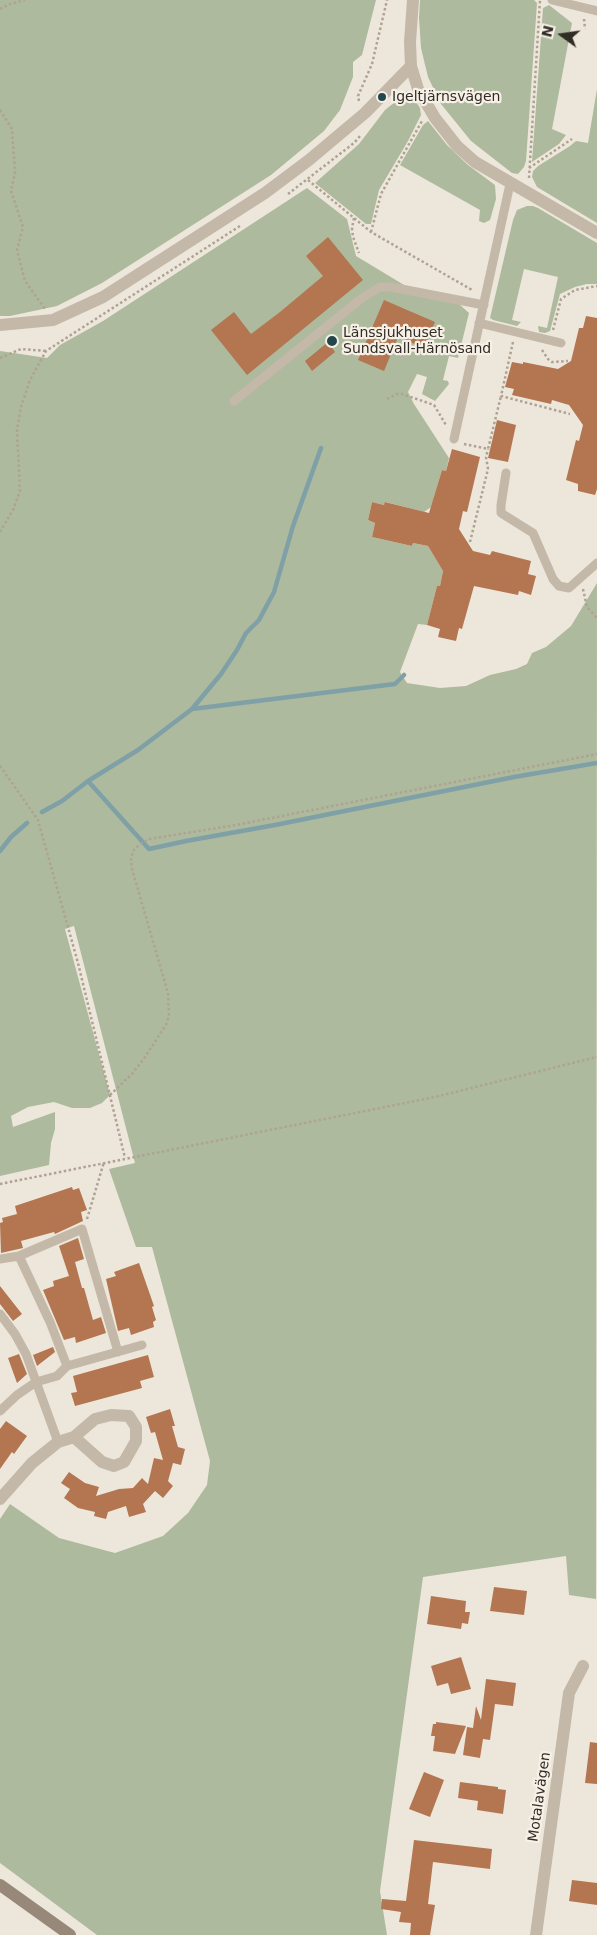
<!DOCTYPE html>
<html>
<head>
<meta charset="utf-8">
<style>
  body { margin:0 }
  #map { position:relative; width:597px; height:1935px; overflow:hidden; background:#ede7db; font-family:"DejaVu Sans",sans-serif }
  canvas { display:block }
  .north { position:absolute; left:537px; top:10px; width:50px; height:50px; -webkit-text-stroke:4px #f6f0e6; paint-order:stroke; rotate:284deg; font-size:14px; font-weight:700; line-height:20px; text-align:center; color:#322c27 }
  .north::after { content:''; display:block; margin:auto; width:18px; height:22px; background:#322c27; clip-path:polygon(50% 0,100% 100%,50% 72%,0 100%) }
</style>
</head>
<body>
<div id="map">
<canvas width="597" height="1935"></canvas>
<div class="north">N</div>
</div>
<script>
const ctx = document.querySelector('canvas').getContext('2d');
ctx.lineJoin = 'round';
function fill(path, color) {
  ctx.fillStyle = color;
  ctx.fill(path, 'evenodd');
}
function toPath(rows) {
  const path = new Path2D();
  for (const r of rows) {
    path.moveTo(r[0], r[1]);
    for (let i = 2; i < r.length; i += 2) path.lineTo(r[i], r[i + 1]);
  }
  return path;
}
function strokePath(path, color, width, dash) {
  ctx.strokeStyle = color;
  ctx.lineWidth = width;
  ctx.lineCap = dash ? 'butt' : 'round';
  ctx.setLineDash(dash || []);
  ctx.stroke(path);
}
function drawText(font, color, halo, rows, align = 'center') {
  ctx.font = font + ' "DejaVu Sans",sans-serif';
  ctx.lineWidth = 4.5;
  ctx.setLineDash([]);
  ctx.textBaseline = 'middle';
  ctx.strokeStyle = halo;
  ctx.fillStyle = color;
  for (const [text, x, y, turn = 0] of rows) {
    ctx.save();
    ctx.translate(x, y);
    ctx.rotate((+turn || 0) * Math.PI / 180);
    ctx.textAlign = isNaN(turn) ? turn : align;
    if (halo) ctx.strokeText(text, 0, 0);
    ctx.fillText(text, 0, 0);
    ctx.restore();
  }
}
fill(toPath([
  [0,0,376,0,362,55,353,62,353,77,340,110,324,131,271,175,102,283,57,306,10,316,0,316],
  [420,0,534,0,537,3,526,161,524,167,518,174,512,173,471,141,441,104,428,77,421,48,419,18],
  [549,5,572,23,552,129,566,135,559,144,532,162,543,8],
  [597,89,597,223,537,187,532,177,533,171,538,166,570,146,576,141,588,143],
  [407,91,410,93,420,108,421,115,408,141,379,190,371,224,366,224,315,183,359,144,385,110,395,102,402,92],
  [428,121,447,145,468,165,495,185,496,199,490,220,484,223,479,221,480,210,400,165,423,125],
  [307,188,347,219,356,256,419,294,459,304,469,313,458,358,449,356,443,380,448,381,449,384,435,401,422,394,427,377,417,374,408,392,414,404,449,458,446,471,442,470,431,507,424,512,386,502,384,505,372,502,368,520,375,523,372,537,412,546,413,543,428,546,443,571,440,586,437,586,427,625,418,624,400,672,407,683,440,688,466,686,490,675,516,669,527,664,532,653,546,647,571,626,597,583,596,1599,569,1595,566,1556,423,1577,380,1891,387,1935,97,1935,0,1863,0,1519,10,1504,59,1538,115,1553,163,1536,188,1513,207,1485,210,1461,152,1247,136,1247,109,1169,135,1163,74,926,65,929,110,1095,102,1103,90,1108,72,1108,54,1102,28,1107,11,1116,13,1127,55,1112,55,1129,51,1143,49,1165,0,1176,0,351,47,358,60,345,103,321],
  [527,206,533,206,538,208,597,243,597,284,587,284,575,287,560,294,550,331,545,333,539,332,538,326,547,328,558,277,524,269,512,320,521,322,517,326,493,320,490,318,513,220,517,210]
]), '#adba9d');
strokePath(toPath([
  [192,709,395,684,404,675],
  [88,781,149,849,186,841,275,825,514,777,597,763],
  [42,812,62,801,88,781,138,750,192,709,221,674,237,650,246,633,259,620,274,592,293,526,321,448],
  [0,851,11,837,27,823]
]), '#7ea0a6', 4.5);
fill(toPath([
  [328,237,363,280,247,375,211,330,234,312,251,334,280,312,323,276,306,256],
  [384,300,435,322,424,348,398,337,384,371,358,360],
  [586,316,597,318,597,489,595,495,578,491,578,484,566,480,576,440,579,441,583,425,569,405,552,400,551,404,512,395,514,389,505,387,512,362,523,364,523,362,558,369,571,361,579,328,583,328],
  [328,342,335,352,312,371,305,361],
  [497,420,516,425,508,462,488,458],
  [452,449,480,457,467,512,463,511,459,529,473,551,490,555,492,551,531,561,528,574,536,576,531,595,519,591,518,595,474,586,462,629,459,628,456,641,438,637,440,629,427,625,437,586,440,586,443,571,428,546,413,543,412,546,372,537,375,523,368,520,372,502,384,505,385,502,429,513,442,470,446,471],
  [72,1187,73,1190,79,1188,87,1210,81,1212,83,1221,55,1234,54,1232,21,1241,23,1248,1,1253,0,1223,3,1222,2,1218,17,1214,15,1206],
  [78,1238,84,1259,75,1262,82,1288,84,1288,93,1320,101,1317,106,1333,76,1343,75,1337,64,1340,43,1290,54,1286,53,1281,69,1276,59,1246],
  [139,1263,154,1306,152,1307,156,1320,153,1322,154,1327,131,1335,129,1328,118,1331,106,1279,116,1276,114,1272],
  [0,1286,22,1314,13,1321,0,1304],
  [53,1347,55,1352,37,1366,33,1355],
  [19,1354,27,1374,17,1383,8,1358],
  [148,1355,154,1377,140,1381,142,1388,75,1406,71,1393,77,1392,73,1376],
  [170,1409,175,1426,172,1426,178,1447,185,1449,181,1465,173,1463,168,1481,173,1486,163,1498,155,1491,143,1504,146,1512,129,1517,126,1506,108,1512,106,1519,94,1516,95,1512,78,1508,64,1498,70,1489,61,1483,69,1472,85,1483,99,1487,96,1496,119,1489,133,1488,142,1478,148,1484,154,1458,163,1460,155,1432,151,1433,146,1417],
  [6,1421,27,1436,14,1454,12,1452,0,1469,0,1429],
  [494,1587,527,1591,524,1615,490,1611],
  [431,1596,466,1601,465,1612,470,1612,468,1624,462,1623,461,1629,427,1624],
  [461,1657,471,1689,451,1694,448,1683,437,1686,431,1666],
  [486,1679,516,1683,513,1706,495,1704,490,1740,483,1739,480,1758,463,1755,467,1727,473,1728,476,1706,481,1720],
  [436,1722,466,1726,455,1754,433,1751,435,1736,431,1736,433,1724,436,1724],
  [590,1742,597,1743,597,1784,585,1783],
  [424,1772,444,1780,430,1817,409,1809],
  [460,1782,498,1787,498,1789,506,1790,503,1814,477,1810,478,1801,458,1798],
  [414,1840,492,1849,490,1869,433,1862,428,1904,435,1905,430,1935,410,1935,411,1923,399,1922,401,1912,381,1909,382,1899,406,1901],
  [572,1880,597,1883,597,1905,569,1901]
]), '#b47551');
strokePath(toPath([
  [0,9,10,4,25,0],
  [584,19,585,29],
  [359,101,358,96,372,64,387,0],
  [0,110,12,129,15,173,11,191,23,227,17,250,25,281,45,309],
  [529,168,572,139],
  [529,178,540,0],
  [308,180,371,232,472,290],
  [288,194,354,143,361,135],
  [354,218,352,228,353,237,359,253],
  [371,232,381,194,422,121],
  [553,330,561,299,575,290,597,286],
  [513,342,501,396,570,414],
  [542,350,548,359,552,362,568,361],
  [0,358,21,349,46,351],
  [387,399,397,394,402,394,434,405,446,425],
  [464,444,488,449,501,396],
  [0,532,13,510,20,491,17,430,21,407,30,380,46,351,240,226],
  [470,542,488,469,486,457,488,449],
  [583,589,587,607,597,618],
  [0,766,38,820,78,963,125,1158],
  [110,1095,132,1074,145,1057,166,1025,169,1015,168,993,132,869,131,860,133,851,139,845,149,839,236,825,597,754],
  [0,1184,435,1097,597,1057],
  [87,1219,104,1162]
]), '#afa293', 2.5, [2.5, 2.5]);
strokePath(toPath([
  [552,0,597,11],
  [479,323,561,343],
  [234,401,362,298,380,287,391,287,484,305],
  [454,439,510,184],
  [506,473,501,505,501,513,533,533,553,579,559,586,569,588,597,563],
  [19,1256,50,1322,67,1366],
  [0,1259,19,1256,82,1229,118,1352],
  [0,1314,15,1334,26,1354,58,1442],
  [0,1411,17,1395,36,1382,57,1376,67,1366,142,1345]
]), '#c4b8a8', 9);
strokePath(toPath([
  [413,0,410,42,411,66,418,89,435,118,457,146,475,162,597,233],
  [0,325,53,320,103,297,265,193,309,160,365,113,411,66],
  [0,1499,32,1463,58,1442,74,1437,95,1419,111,1415,129,1416,136,1427,136,1441,124,1462,114,1466,102,1462,74,1437],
  [536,1935,569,1693,583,1666]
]), '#c4b8a8', 12);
strokePath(toPath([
  [0,1885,70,1935]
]), '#97887a', 12);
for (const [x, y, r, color] of [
  [382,97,5,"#23464d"],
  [332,341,6,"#23464d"]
]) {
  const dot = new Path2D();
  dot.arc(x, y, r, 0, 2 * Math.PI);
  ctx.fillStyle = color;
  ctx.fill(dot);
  strokePath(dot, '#f6f0e6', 2);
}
drawText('14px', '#322c27', '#f6f0e6', [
  ["Igeltjärnsvägen",392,97],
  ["Länssjukhuset",343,333],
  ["Sundsvall-Härnösand",343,349]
], 'left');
drawText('14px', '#322c27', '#f6f0e6', [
  ["Motalavägen",540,1797,-82]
]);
</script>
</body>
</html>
